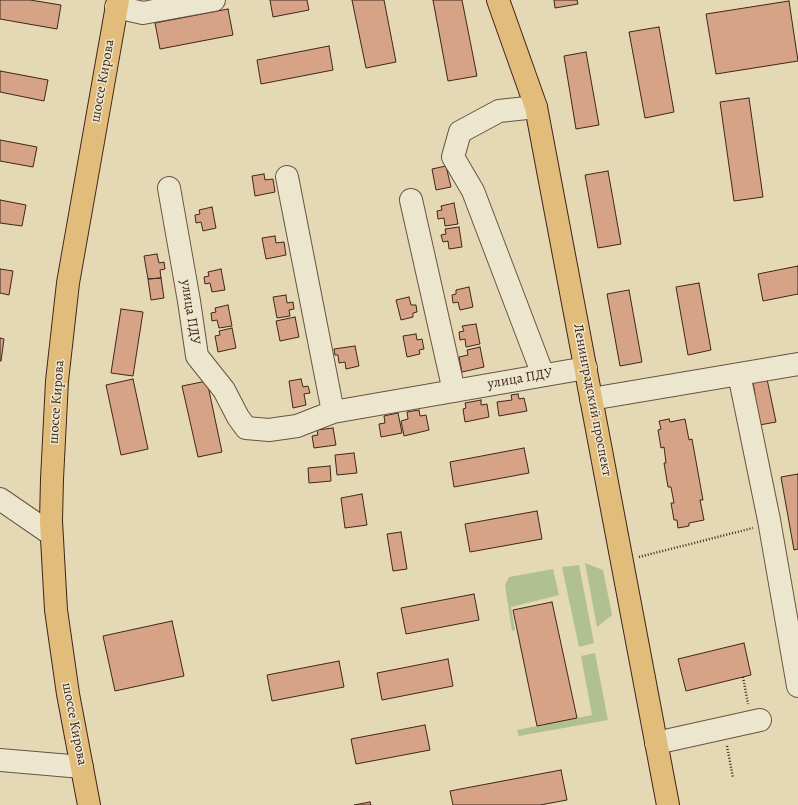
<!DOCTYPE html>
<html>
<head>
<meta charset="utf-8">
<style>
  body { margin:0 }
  canvas { display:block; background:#e4d9b4 }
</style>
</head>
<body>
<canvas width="798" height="805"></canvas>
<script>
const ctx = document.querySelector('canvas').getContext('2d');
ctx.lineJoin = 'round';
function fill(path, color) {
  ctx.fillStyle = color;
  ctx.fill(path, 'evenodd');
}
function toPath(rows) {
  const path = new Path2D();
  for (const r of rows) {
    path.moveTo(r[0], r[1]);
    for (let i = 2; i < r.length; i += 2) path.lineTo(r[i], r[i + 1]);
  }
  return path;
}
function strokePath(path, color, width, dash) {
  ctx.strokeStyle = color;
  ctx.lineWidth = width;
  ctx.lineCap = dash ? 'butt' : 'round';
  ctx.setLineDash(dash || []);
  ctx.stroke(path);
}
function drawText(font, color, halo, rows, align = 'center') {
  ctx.font = font + ' Alegreya,serif';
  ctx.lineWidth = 3;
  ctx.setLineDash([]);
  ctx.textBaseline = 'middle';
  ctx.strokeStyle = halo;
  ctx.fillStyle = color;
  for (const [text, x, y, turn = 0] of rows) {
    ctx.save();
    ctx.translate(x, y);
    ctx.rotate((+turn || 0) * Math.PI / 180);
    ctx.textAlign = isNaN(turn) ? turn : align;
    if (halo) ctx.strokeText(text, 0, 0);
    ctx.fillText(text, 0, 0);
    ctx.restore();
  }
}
fill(toPath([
  [585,563,603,570,612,615,597,627],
  [579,565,594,643,579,647,562,567],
  [553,569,559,595,511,607,515,630,512,631,505,585,509,577],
  [595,653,608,720,519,736,517,730,592,715,581,656]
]), '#b0c090');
const building = toPath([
  [0,0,30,0,61,5,57,29,0,19,0,0],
  [270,0,307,0,309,10,273,17,270,0],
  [352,0,384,0,396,62,366,68,352,0],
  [433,0,462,0,477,76,448,81,433,0],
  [554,0,577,0,578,4,555,8,554,0],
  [789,1,798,61,716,74,706,14,789,1],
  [228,9,233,35,160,49,155,23,228,9],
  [659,27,674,112,645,118,629,32,659,27],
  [329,46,333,70,261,84,257,60,329,46],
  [586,52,599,125,576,129,564,56,586,52],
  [0,71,48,80,44,101,0,92,0,71],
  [749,98,763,197,734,201,720,102,749,98],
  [0,140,37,147,33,167,0,161,0,140],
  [446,166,451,187,436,190,432,169,446,166],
  [608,171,621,244,598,248,585,175,608,171],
  [264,174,265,180,273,179,275,192,255,196,252,176,264,174],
  [0,200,26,205,22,226,0,223,0,200],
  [454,203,458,224,445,226,444,218,438,219,437,211,442,210,441,206,454,203],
  [212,207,216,228,203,231,201,222,196,223,195,215,200,214,199,210,212,207],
  [459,227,462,247,449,249,448,241,443,242,441,235,446,234,445,229,459,227],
  [275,236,276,243,284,242,286,255,266,259,262,238,275,236],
  [157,254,159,263,164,262,165,269,160,270,161,278,148,279,144,256,157,254],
  [798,266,798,294,763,301,758,274,798,266],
  [0,269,13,271,9,295,0,293,0,269],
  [221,269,225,290,212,292,210,283,205,284,204,277,209,276,208,272,221,269],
  [161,278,164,298,151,300,148,279,161,278],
  [699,283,711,350,688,355,676,287,699,283],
  [469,287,473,307,460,310,458,302,453,303,452,295,456,294,456,290,469,287],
  [629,290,642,362,620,366,607,294,629,290],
  [286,295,287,303,293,302,294,309,289,310,290,316,277,318,273,297,286,295],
  [409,297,411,305,416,305,417,312,413,313,413,317,401,320,396,300,409,297],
  [228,305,232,326,219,328,217,320,212,321,211,313,216,312,215,308,228,305],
  [121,309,143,312,133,376,111,373,121,309],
  [295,317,299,337,280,341,276,321,295,317],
  [476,324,480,344,466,347,465,339,460,340,459,332,464,331,462,326,476,324],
  [232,328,236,348,218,352,215,336,220,335,219,331,232,328],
  [416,334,417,340,422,339,424,349,419,350,420,354,407,357,403,336,416,334],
  [0,338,4,339,1,361,0,361,0,338],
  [355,346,359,366,346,369,345,362,339,363,338,355,335,355,334,349,355,346],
  [480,347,484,367,462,372,459,357,468,355,467,350,480,347],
  [133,379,148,449,121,455,106,385,133,379],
  [301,379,303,387,308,386,310,393,304,394,306,405,293,408,289,381,301,379],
  [767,379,776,422,754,426,747,397,755,394,753,383,767,379],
  [207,381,222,452,198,457,182,386,207,381],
  [518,394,519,399,524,398,527,411,499,416,497,402,512,400,511,395,518,394],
  [481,400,481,405,487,404,489,417,465,422,463,409,466,408,465,403,481,400],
  [419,410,420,416,426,415,429,430,404,436,401,421,408,419,407,412,419,410],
  [398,413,402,433,381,437,379,424,385,423,384,416,398,413],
  [669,419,670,422,685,419,689,440,692,439,703,500,700,500,704,520,689,523,689,526,678,528,677,520,674,520,671,503,674,503,671,487,668,487,664,463,666,463,664,447,661,448,658,430,661,429,659,421,669,419],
  [333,428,336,445,314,448,312,436,318,435,317,430,333,428],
  [524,448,529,473,454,487,450,462,524,448],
  [354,453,357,473,337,475,335,455,354,453],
  [330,466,331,481,309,483,308,468,330,466],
  [798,474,798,549,794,550,781,477,798,474],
  [362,494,367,525,345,528,341,498,362,494],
  [537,511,542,539,470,552,465,524,537,511],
  [401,532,407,569,393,571,387,534,401,532],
  [474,594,479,620,406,634,401,608,474,594],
  [552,602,577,718,537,726,513,610,552,602],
  [172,621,184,676,115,691,103,636,172,621],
  [744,643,751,675,686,691,678,659,744,643],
  [448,659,453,686,382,700,377,673,448,659],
  [339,661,344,687,272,701,267,675,339,661],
  [425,725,430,750,356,764,351,739,425,725],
  [561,770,567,800,540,805,453,805,450,791,561,770],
  [370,802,371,805,354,805,370,802]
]);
fill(building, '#d7a387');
strokePath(building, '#40261b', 1);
const minor = toPath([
  [116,7,143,13,214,0],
  [536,107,499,111,460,132,453,157,473,191,543,375],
  [287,177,333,412],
  [169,188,189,301,197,356,224,390,238,417,246,428,269,430,297,426,333,412,586,368],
  [411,200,454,391],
  [739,374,769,520,798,686],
  [591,399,798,364],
  [0,499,51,534],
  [656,743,760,720],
  [0,760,82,767]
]);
const major = toPath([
  [498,0,536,107,668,805],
  [89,805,68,694,56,610,51,521,52,479,57,381,68,283,118,0]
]);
strokePath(minor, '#695341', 24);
strokePath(major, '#40261b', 24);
strokePath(toPath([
  [639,557,753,528],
  [743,677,748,704],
  [727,746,733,778]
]), '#40261b', 2.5, [1, 2]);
strokePath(minor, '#ede6ce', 22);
strokePath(major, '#e2bc7a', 22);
drawText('14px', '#40261b', '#ede6ce', [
  ["шоссе Кирова",103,81,-80],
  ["улица ПДУ",190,312,81],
  ["улица ПДУ",520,379,-10],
  ["Ленинградский проспект",592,400,79],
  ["шоссе Кирова",57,402,-86],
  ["шоссе Кирова",74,724,79]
]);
</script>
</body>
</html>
